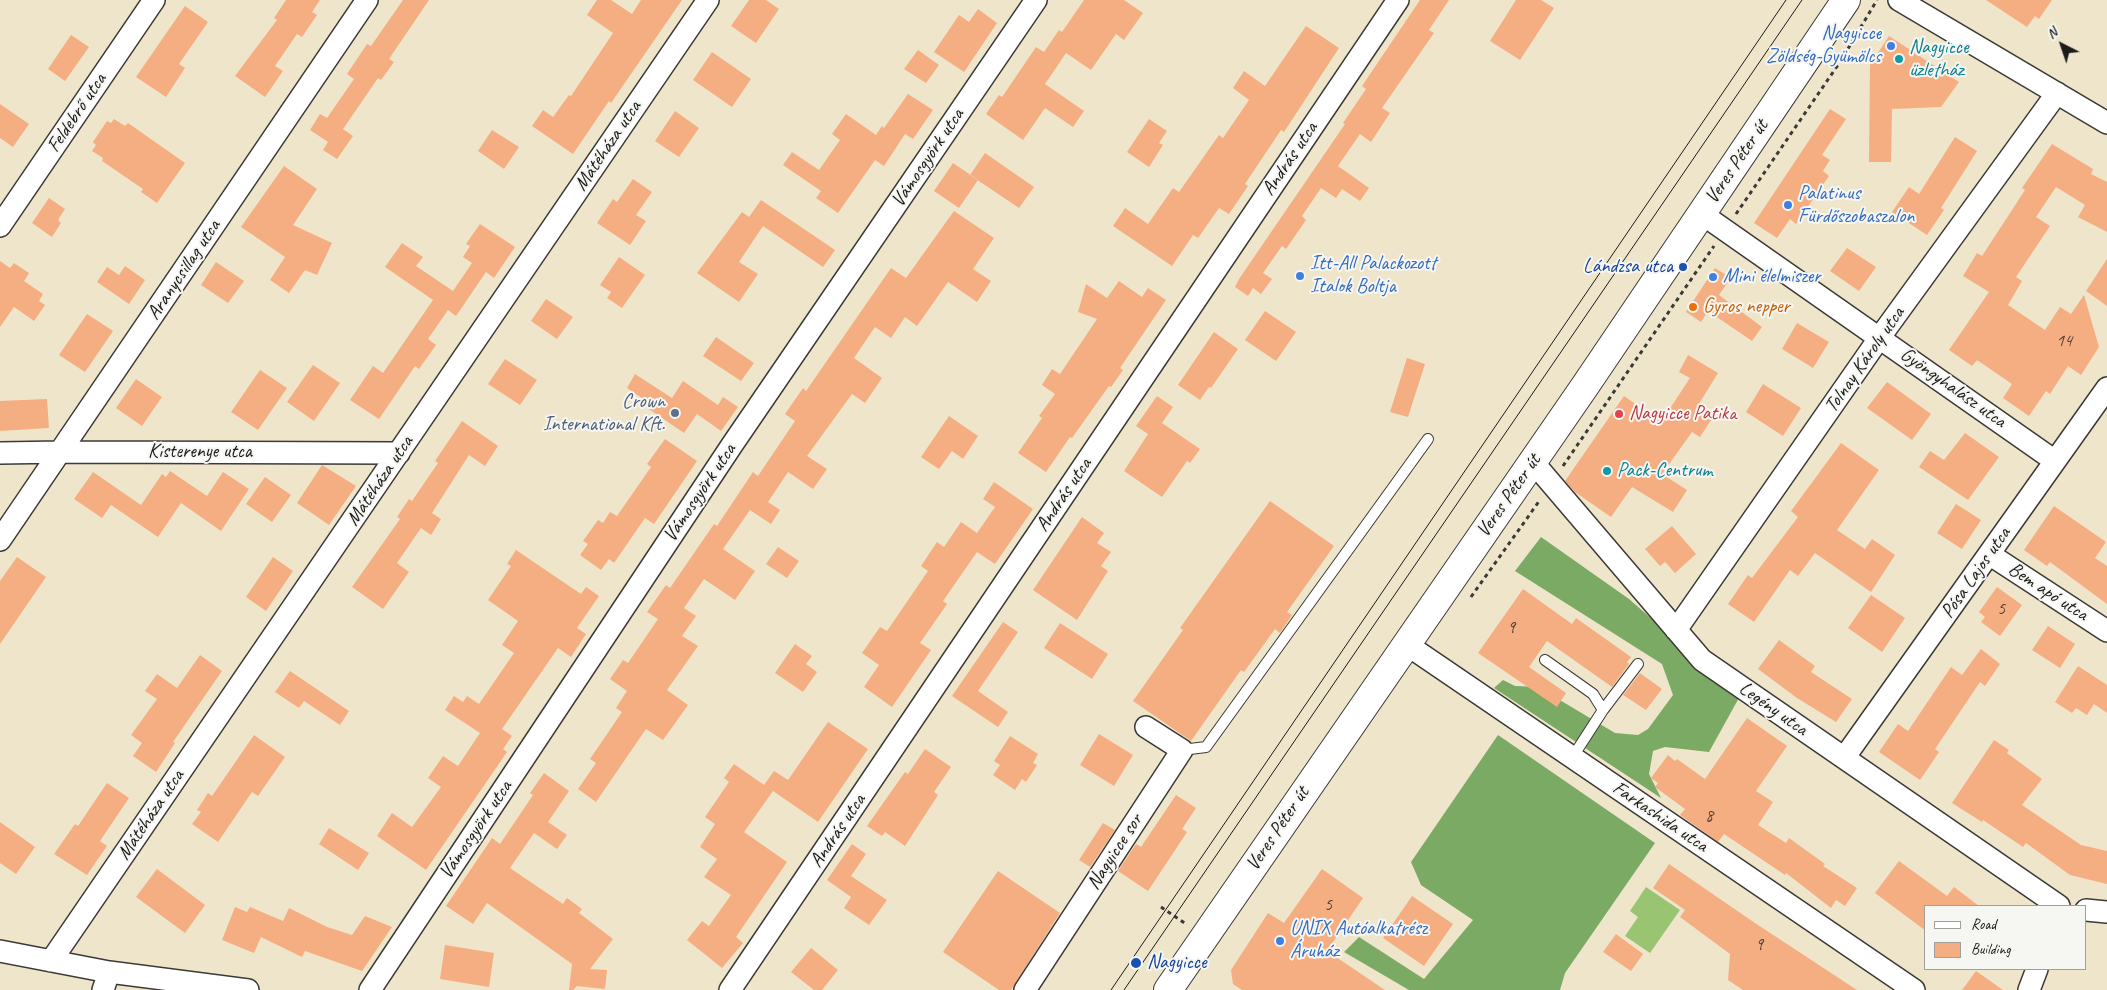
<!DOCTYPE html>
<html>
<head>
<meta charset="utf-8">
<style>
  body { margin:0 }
  #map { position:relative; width:2107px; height:990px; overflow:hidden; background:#efe5cb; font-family:Caveat,sans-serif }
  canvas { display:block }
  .legend { position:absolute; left:1924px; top:905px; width:162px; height:65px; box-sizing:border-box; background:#f6f6f2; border:1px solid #9f9f9c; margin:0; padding:6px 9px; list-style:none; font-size:15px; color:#1c1c1c }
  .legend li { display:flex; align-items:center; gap:10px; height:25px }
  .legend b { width:25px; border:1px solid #9f9f9c }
  .north { position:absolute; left:2037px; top:20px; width:50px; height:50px; -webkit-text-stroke:4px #f6f6f2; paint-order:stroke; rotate:319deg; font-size:14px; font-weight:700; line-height:20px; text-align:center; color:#1c1c1c }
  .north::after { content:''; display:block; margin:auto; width:18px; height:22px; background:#1c1c1c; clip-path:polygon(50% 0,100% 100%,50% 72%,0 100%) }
</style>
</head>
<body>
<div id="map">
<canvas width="2107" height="990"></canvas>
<ul class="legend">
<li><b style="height:6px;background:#fff"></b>Road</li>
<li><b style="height:14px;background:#f5ae81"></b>Building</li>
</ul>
<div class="north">N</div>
</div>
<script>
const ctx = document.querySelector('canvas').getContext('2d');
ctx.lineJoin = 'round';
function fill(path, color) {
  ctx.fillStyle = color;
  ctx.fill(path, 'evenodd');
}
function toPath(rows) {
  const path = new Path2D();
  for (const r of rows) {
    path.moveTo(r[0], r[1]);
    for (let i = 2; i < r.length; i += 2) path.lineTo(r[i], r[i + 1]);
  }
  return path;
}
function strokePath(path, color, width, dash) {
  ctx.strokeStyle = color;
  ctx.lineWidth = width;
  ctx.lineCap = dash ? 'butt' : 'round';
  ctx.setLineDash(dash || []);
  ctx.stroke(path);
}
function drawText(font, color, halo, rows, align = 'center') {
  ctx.font = font + ' Caveat,sans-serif';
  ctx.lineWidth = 4;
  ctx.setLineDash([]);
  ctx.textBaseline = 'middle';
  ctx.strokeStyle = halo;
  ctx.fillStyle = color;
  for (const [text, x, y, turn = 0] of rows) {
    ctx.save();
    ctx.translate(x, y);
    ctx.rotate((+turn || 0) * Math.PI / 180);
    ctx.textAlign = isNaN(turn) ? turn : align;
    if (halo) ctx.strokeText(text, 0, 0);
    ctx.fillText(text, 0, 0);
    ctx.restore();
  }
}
fill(toPath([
  [1646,887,1680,910,1650,953,1625,936,1638,917,1630,911]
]), '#99c572');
fill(toPath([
  [1541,537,1629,599,1740,696,1709,752,1665,747,1653,751,1649,774,1661,798,1494,688,1503,680,1515,686,1538,687,1615,733,1638,735,1648,729,1673,695,1662,664,1515,571],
  [1498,735,1655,843,1565,973,1560,990,1409,990,1344,952,1359,937,1424,979,1473,920,1421,885,1411,862]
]), '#7aaa64');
fill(toPath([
  [286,0,320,0,312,12,317,15,302,37,297,34,275,66,283,71,265,97,235,76,277,20,274,18],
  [403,0,429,0,389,59,394,62,381,80,378,78,343,129,353,136,337,159,323,150,328,142,310,130,320,114,327,118,354,79,347,74,367,44,371,46],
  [597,0,611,0,632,14,641,0,682,0,611,103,609,101,573,154,532,126,543,110,553,117,569,95,571,96,613,33,587,15],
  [749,0,766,0,779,9,756,43,731,26],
  [1084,0,1124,0,1143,13,1124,40,1116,34,1091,70,1066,53,1045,84,1084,111,1073,127,1045,108,1023,140,986,114,999,95,1002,97,1036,47,1044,52,1059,30,1062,32],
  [1420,0,1449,0,1429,30,1434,33,1382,108,1390,113,1371,142,1360,134,1338,166,1369,188,1360,201,1342,189,1336,198,1321,188,1302,216,1306,220,1286,249,1282,246,1263,273,1272,279,1261,294,1253,288,1248,296,1235,287,1239,279,1345,124,1343,123,1366,89,1362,86],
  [1516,0,1541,0,1554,8,1520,60,1490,41],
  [1986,0,2052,0,2039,19,2035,16,2027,27],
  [185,6,208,22,179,64,185,68,166,97,136,77],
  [978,9,997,23,964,72,934,52,959,15,969,22],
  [1306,26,1339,48,1284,132,1281,130,1245,184,1248,186,1229,214,1219,208,1198,238,1193,235,1172,266,1113,226,1125,208,1148,224,1173,188,1179,192,1219,135,1223,138,1249,100,1233,88,1244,71,1265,86],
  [71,35,89,47,65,81,48,69],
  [1889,36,1959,82,1941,107,1892,109,1891,162,1869,162,1870,65],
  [918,50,939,65,926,83,904,69],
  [712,52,751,79,732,107,693,80],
  [908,94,933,110,913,139,905,134,884,166,875,160,838,213,816,198,821,191,783,165,792,152,819,170,840,140,832,134,846,114,876,135,882,126,884,128],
  [0,104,29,124,13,147,0,138],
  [1830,109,1846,119,1822,155,1830,160,1823,171,1829,176,1796,224,1790,219,1777,238,1754,223],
  [675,111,699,128,679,157,655,141],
  [114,119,125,126,128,123,185,163,157,203,141,192,143,189,102,161,103,158,92,151,96,145,93,142,107,121,111,123],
  [1149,119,1167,131,1159,143,1163,145,1149,167,1127,152],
  [492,130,519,147,504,169,478,151],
  [1955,137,1977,151,1941,208,1944,210,1927,235,1892,212,1909,187,1919,194],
  [2052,144,2093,169,2091,174,2107,182,2107,232,2078,217,2085,205,2056,187,2036,217,2050,226,2016,277,2022,281,2008,305,2045,330,2060,307,2071,314,2084,295,2099,347,2081,375,2068,366,2050,394,2046,391,2029,416,2003,398,2012,384,1977,360,1972,366,1949,350,1989,292,1963,276,1977,253,1982,256,2025,190,2022,188],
  [985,153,1034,187,1019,208,970,175],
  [953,163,978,180,959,208,934,191],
  [284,166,317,189,293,225,332,243,317,275,305,270,289,293,270,280,285,257,241,227],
  [633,179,652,192,636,215,646,221,630,245,597,223,613,199,617,202],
  [49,198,65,209,58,220,61,223,52,237,32,223],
  [761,200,835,250,823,267,763,226,739,262,758,274,739,302,697,273,742,212,749,217],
  [954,211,994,238,973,269,991,281,977,302,948,282,917,326,905,317,891,338,875,327,854,358,882,378,865,403,852,394,807,456,827,469,813,489,788,472,768,502,780,510,771,524,750,510,723,549,755,571,735,600,704,579,684,608,696,616,682,636,698,646,667,690,688,705,663,740,646,729,596,802,578,789,596,763,590,759,622,712,616,708,627,691,610,679,623,660,628,663,658,619,647,612,666,585,670,588,714,524,717,526,753,472,758,476,795,421,785,414,803,388,806,391,891,268,906,278],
  [480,224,515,247,494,278,486,272,456,316,448,310,428,339,436,345,419,369,415,366,379,419,350,400,373,366,383,373,433,300,385,267,402,243,423,257,416,266,453,291,472,263,463,257,470,246,466,244],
  [1847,248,1876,267,1859,291,1830,271],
  [619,257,645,275,622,308,607,298,611,292,600,285],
  [2107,259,2107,306,2086,291],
  [0,261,10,268,14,263,29,273,24,281,43,294,39,301,45,305,34,321,14,307,0,327],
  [216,262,244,281,228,303,201,285],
  [125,266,145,280,129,304,97,282,107,267,119,275],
  [1715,268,1731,278,1719,295,1762,327,1752,341,1708,311,1701,322,1686,312],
  [1119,281,1142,297,1148,288,1166,300,1120,368,1123,370,1111,387,1109,386,1072,438,1070,437,1046,472,1018,453,1042,418,1039,416,1055,394,1042,385,1052,369,1060,374,1097,319,1078,312,1086,284,1107,298],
  [546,299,573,317,557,339,531,321],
  [1265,311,1296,332,1276,361,1245,340],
  [87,314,113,331,85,372,59,355],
  [1797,323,1829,342,1813,368,1782,349],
  [1214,332,1238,349,1211,388,1209,387,1200,400,1178,385],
  [716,337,754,363,741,381,703,356],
  [1688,355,1718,373,1697,407,1713,417,1700,437,1692,432,1662,474,1687,490,1673,512,1632,487,1611,517,1575,492,1565,481,1624,396,1661,422,1690,378,1679,372],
  [1407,358,1425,364,1408,417,1390,412],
  [505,359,537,380,520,405,488,384],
  [313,365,340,383,314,421,287,402],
  [260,370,287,388,258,430,231,412],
  [635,374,672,398,683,381,718,405,723,397,738,407,721,431,697,414,684,433,643,405,646,401,627,388],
  [136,379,162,397,142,426,116,408],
  [1887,382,1931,414,1912,440,1867,408],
  [1763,384,1801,408,1783,436,1746,412],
  [1157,396,1173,407,1162,423,1200,449,1190,463,1187,461,1162,497,1124,471,1148,434,1136,426],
  [47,399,49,428,0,431,0,401],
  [949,416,978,436,963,459,952,451,939,469,921,457],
  [462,421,498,446,485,466,469,455,432,513,441,519,431,535,421,528,397,563,409,572,383,609,352,587,400,519,397,517,409,499,412,501,438,463,435,461],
  [1965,433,1999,457,1968,500,1919,467,1930,451,1944,460],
  [665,439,697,461,654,524,645,518,614,563,609,559,601,570,580,555,588,544,583,541,598,520,603,523,610,512,617,516,651,467,647,464],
  [1841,443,1879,470,1837,530,1865,549,1872,539,1895,555,1871,592,1815,553,1798,576,1790,570,1754,622,1728,604,1748,575,1752,578,1798,517,1791,511],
  [322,465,356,486,329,525,297,503],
  [170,471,207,496,223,472,249,489,221,531,181,503,158,537,111,505,102,518,74,499,93,472,141,505,162,474,166,477],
  [265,477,291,495,272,522,246,504],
  [994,482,1033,509,995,564,977,552,943,601,947,604,920,643,931,650,892,707,864,687,879,665,862,653,880,627,887,631,928,571,921,566,937,542,944,547,961,522,977,533,995,507,983,499],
  [1270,501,1334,546,1287,612,1292,615,1280,633,1275,629,1244,672,1241,670,1191,741,1133,701,1183,630,1180,628],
  [1956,504,1981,520,1962,549,1937,533],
  [2054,506,2106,542,2095,558,2107,566,2107,604,2050,562,2047,566,2024,550],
  [1082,517,1104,533,1097,543,1111,552,1101,566,1108,571,1077,620,1033,590],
  [1672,526,1696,554,1675,573,1665,562,1660,566,1645,549],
  [778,547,799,561,787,578,766,564],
  [516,550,581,594,586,587,599,596,577,628,586,634,571,657,558,648,502,729,512,736,503,749,507,752,426,870,377,836,392,813,412,827,441,787,428,778,443,756,458,766,480,733,445,710,454,696,463,702,467,696,479,704,514,653,502,645,518,621,488,600,511,566,507,564],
  [17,557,46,577,0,644,0,581],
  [273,557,293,571,266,611,246,597],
  [1997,587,2022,605,2000,636,1981,622,1985,617,1979,612],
  [1523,589,1572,624,1576,618,1631,657,1627,662,1629,664,1612,687,1547,641,1529,667,1566,693,1557,707,1478,653],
  [1871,595,1905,618,1882,652,1848,628],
  [1003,622,1018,632,978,691,1008,712,998,727,952,696],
  [1060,623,1108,654,1092,679,1044,648],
  [2048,626,2075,644,2060,668,2032,650],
  [1779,640,1815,666,1811,672,1852,699,1836,722,1797,698,1758,669],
  [795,644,812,656,806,664,817,672,803,692,775,673],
  [1981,649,2000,664,1985,686,1980,682,1935,749,1939,752,1920,780,1879,752,1898,724,1908,731,1951,667,1962,675],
  [200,655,222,671,173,742,175,743,156,772,133,756,142,743,131,735,157,699,145,691,157,674,177,688],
  [2078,666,2107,685,2107,713,2094,704,2087,715,2076,708,2072,713,2055,702],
  [290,671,349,711,340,725,304,701,299,708,275,692],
  [1640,673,1662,689,1646,710,1623,695],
  [1747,718,1787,746,1756,791,1773,802,1758,825,1786,843,1789,838,1825,864,1823,866,1857,888,1845,906,1836,900,1831,908,1786,873,1785,875,1724,834,1718,842,1680,815,1685,809,1655,787,1658,783,1651,778,1668,755,1675,761,1677,759,1705,779],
  [828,722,868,749,818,822,773,791,744,832,787,862,736,937,743,943,722,968,687,940,702,921,709,926,731,895,704,877,717,859,700,847,715,824,705,817,729,782,724,778,734,764,764,785,774,771,788,780],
  [1099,734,1133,755,1114,786,1080,765],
  [254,735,285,757,258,796,252,792,218,842,192,824,201,812,197,810,208,793,212,796],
  [1010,736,1038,754,1033,763,1037,765,1026,782,1022,779,1015,790,993,775,1000,765,994,761],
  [1994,740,2009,750,2007,753,2042,779,2022,805,2081,845,2107,851,2107,884,2070,875,2026,843,2023,847,1983,820,1982,822,1952,803],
  [925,749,951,767,934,792,938,795,905,846,885,832,882,836,867,826,905,772,908,774],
  [544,773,569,791,548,822,567,835,557,849,534,833,510,868,563,904,567,898,582,909,579,913,613,939,590,969,607,970,605,989,577,986,573,990,569,990,572,964,487,903,473,924,446,906,492,838,500,844,533,795,530,793],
  [107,783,129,798,100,841,107,846,87,875,54,854,75,824,78,826],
  [1176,795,1196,808,1182,829,1187,832,1148,891,1118,871,1136,844,1141,847],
  [0,822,35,847,16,874,0,863],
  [1103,823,1115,830,1090,867,1079,860],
  [329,828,369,853,358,870,319,844],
  [852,844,866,854,851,876,887,900,869,925,844,908,851,897,827,880],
  [1899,861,1947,896,1954,887,1979,906,1926,906,1926,931,1875,893],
  [1669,864,1755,923,1857,990,1743,990,1728,980,1730,954,1680,917,1685,910,1653,888],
  [157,869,205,905,185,933,136,897],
  [1322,869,1363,898,1327,951,1385,990,1242,990,1233,984,1231,970,1268,913,1284,923],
  [998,871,1060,913,1011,990,999,990,943,952],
  [1412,896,1453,924,1424,966,1383,938],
  [235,907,247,912,250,907,283,921,289,908,327,927,352,935,365,916,392,927,362,971,305,951,302,957,261,937,254,953,222,940],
  [1616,934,1643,954,1631,971,1603,952],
  [445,945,494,953,489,987,440,979],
  [811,948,838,970,822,990,814,990,791,972],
  [1976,971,2003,990,1962,990]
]), '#f5ae81');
const lane = toPath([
  [1545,660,1593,694,1603,710],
  [1182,750,1206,747,1428,439],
  [1572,758,1603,710,1638,664]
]);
const street = toPath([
  [1899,0,2107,123],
  [1702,214,2055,461],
  [0,226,154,0],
  [0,453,62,452,399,453],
  [1533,462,1702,660,2059,906],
  [0,540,367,0],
  [1989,554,2107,631],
  [1676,630,1880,337,2057,93],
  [1406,644,1914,990],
  [1844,758,2107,388],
  [2086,910,2107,912],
  [0,951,109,972,248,990],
  [51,961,708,0],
  [103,990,109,972],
  [370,990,732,445,1036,0],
  [730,990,1398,0],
  [1025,990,1182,750,1146,727],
  [2029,990,2037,969]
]);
const primary = toPath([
  [1168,990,1585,386,1846,0]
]);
strokePath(lane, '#3c3a36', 12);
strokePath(street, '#3c3a36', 24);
strokePath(primary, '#3c3a36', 30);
strokePath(toPath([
  [1736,214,1840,62,1877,0],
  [1563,466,1714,246],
  [1471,597,1540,500],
  [1161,907,1186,924]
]), '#3c3a36', 3, [4, 4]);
strokePath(lane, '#fff', 10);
strokePath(street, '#fff', 21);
strokePath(primary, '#fff', 28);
strokePath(toPath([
  [1111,990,1786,0],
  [1124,990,1802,0]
]), '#1c1c1c', 1);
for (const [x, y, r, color] of [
  [1891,46,5,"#3f7fe0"],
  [1899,59,5,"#0f9aa8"],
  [1788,205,5,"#3f7fe0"],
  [1683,267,5,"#1a4fb4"],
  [1300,276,5,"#3f7fe0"],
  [1713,277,5,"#3f7fe0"],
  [1693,307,5,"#e8710a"],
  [675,413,5,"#5c6f8a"],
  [1619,414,5,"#e0444e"],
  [1607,471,5,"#0f9aa8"],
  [1280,941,5,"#3f7fe0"],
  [1136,963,6,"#1a4fb4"]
]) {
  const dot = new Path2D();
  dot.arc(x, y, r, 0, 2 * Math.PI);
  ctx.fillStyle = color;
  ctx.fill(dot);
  strokePath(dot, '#f6f6f2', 2);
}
drawText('18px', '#524035', null, [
  ["14",2064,341],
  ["5",2001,609],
  ["9",1511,628],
  ["8",1709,816],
  ["5",1328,905],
  ["9",1759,945]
]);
drawText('20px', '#366cbe', '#f6f6f2', [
  ["Nagyicce",1881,34,"right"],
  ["Zöldség-Gyümölcs",1881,57,"right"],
  ["Palatinus",1798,194],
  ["Fürdőszobaszalon",1798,217],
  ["Itt-All Palackozott",1310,264],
  ["Italok Boltja",1310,287],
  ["Mini élelmiszer",1723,277],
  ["UNIX Autóalkatrész",1290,929],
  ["Áruház",1290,952]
], 'left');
drawText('20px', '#0d838f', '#f6f6f2', [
  ["Nagyicce",1909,48],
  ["üzletház",1909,71],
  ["Pack-Centrum",1617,471]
], 'left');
drawText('20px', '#1c1c1c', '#f6f6f2', [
  ["Feldebrő utca",77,113,-56],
  ["Mátéháza utca",608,146,-56],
  ["Vámosgyörk utca",928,158,-56],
  ["András utca",1290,159,-56],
  ["Veres Péter út",1737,162,-56],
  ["Aranycsillag utca",184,270,-56],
  ["Tolnay Károly utca",1865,360,-55],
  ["Gyöngyhalász utca",1953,388,35],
  ["Kisterenye utca",200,452],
  ["Mátéháza utca",380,481,-56],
  ["Vámosgyörk utca",700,493,-56],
  ["András utca",1064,495,-56],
  ["Veres Péter út",1509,496,-55],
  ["Pósa Lajos utca",1976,573,-55],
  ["Bem apó utca",2048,592,33],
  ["Legény utca",1773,709,35],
  ["Mátéháza utca",151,815,-56],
  ["Farkashida utca",1660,817,34],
  ["Veres Péter út",1278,829,-56],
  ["Vámosgyörk utca",476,830,-56],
  ["András utca",838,831,-56],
  ["Nagyicce sor",1115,852,-57]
]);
drawText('20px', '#164399', '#f6f6f2', [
  ["Lándzsa utca",1673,267],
  ["Nagyicce",1147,963,"left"]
], 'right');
drawText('20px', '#c56008', '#f6f6f2', [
  ["Gyros nepper",1703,307]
], 'left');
drawText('20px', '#4e5e75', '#f6f6f2', [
  ["Crown",665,402],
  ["International Kft.",665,425]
], 'right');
drawText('20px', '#be3a42', '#f6f6f2', [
  ["Nagyicce Patika",1629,414]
], 'left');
</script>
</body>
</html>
